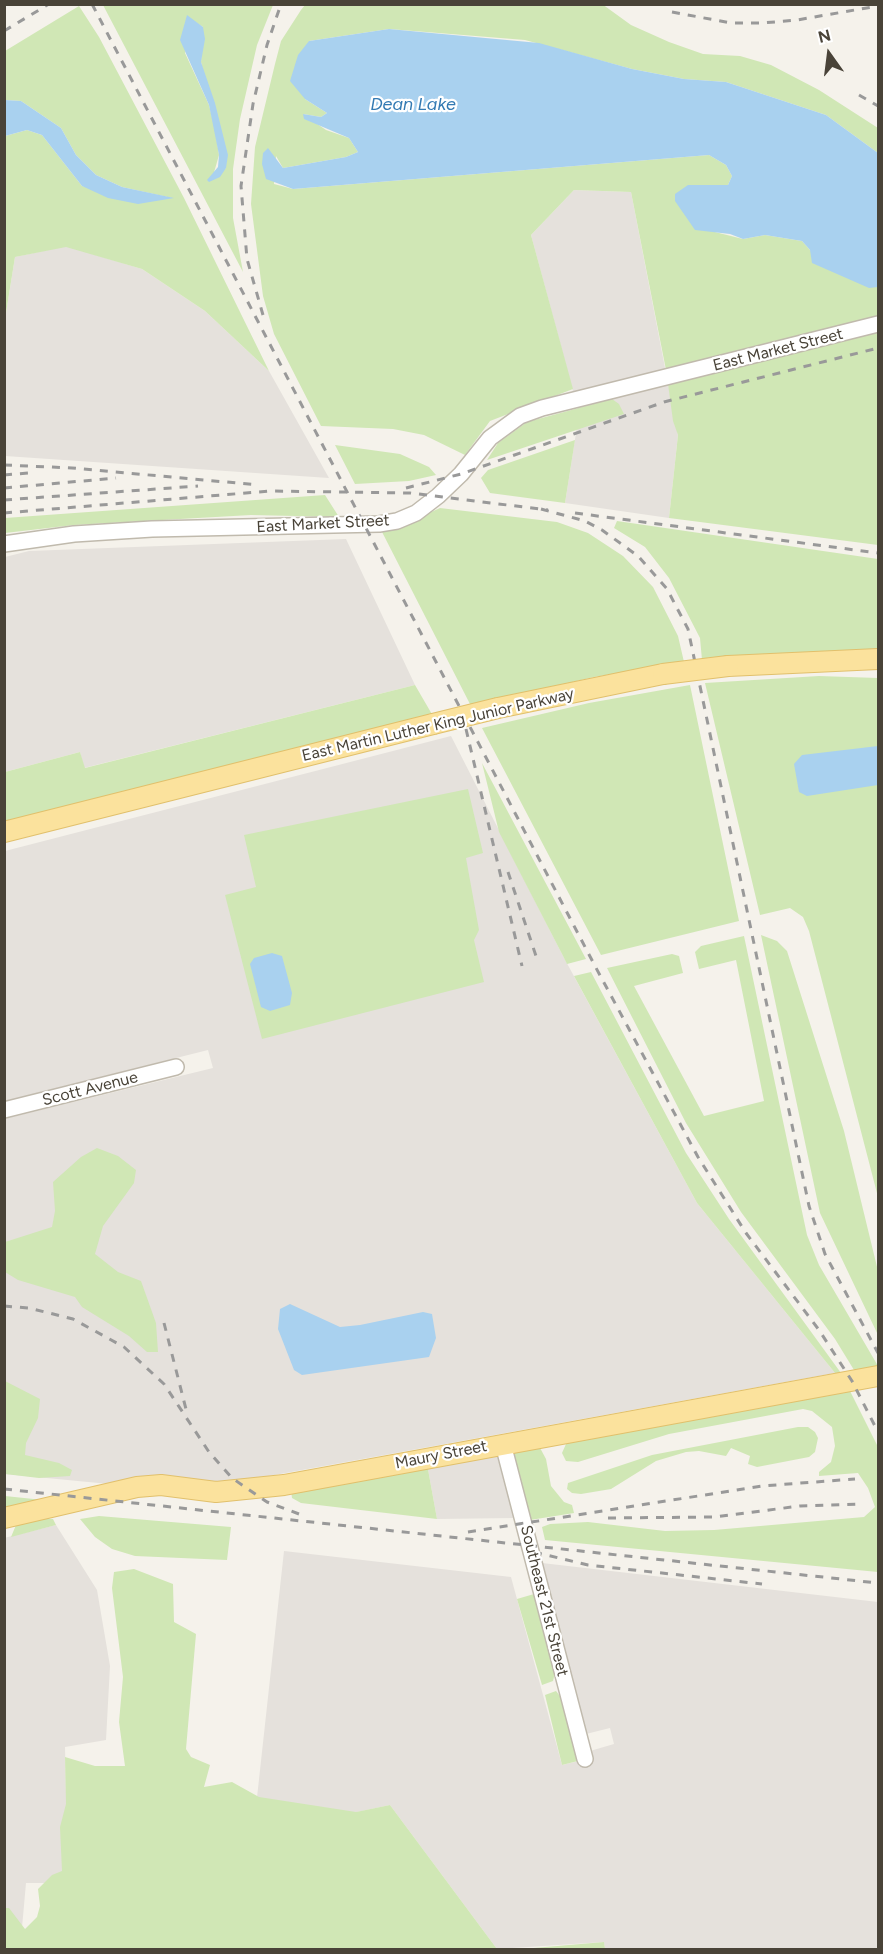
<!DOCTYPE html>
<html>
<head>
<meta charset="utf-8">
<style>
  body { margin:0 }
  #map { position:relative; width:883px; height:1954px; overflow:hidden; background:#f5f2eb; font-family:Figtree,sans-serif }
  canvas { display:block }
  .frame { position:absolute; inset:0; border:6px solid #494338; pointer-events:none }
  .north { position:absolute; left:799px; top:24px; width:60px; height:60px; -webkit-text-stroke:4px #fff; paint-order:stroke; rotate:346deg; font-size:16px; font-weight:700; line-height:24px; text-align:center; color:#494338 }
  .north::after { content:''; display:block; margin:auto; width:21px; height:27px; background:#494338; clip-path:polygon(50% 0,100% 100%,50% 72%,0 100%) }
</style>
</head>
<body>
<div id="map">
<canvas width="883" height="1954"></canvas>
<div class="frame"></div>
<div class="north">N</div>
</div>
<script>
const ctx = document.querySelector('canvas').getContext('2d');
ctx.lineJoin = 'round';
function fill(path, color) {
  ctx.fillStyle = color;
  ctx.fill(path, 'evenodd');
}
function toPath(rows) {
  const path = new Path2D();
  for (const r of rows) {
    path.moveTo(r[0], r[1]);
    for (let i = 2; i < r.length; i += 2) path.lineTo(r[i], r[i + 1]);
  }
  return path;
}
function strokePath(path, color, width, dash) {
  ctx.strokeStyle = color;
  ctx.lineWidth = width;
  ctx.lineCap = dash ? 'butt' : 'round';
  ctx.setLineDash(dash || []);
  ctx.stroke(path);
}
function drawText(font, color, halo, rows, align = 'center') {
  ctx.font = font + ' Figtree,sans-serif';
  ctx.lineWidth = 4.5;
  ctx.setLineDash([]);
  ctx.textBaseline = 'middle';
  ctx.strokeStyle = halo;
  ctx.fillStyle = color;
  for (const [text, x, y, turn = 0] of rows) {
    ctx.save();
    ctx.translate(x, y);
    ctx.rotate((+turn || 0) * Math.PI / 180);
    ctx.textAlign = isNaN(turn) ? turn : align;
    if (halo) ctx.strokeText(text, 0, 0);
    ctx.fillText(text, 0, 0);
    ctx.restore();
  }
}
fill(toPath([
  [574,190,631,192,678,435,669,518,565,503,579,414,531,235],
  [66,246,142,269,205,311,269,371,329,478,5,456,5,319,15,257],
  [346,539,415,685,84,768,80,752,5,772,5,557,29,551],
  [451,736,563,956,697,1203,835,1373,269,1476,226,1482,109,1484,5,1474,4,1119,213,1068,208,1050,5,1101,5,851],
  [497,1455,514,1518,437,1519,427,1464],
  [56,1525,97,1590,110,1666,106,1740,65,1747,68,1883,26,1883,20,1950,4,1949,4,1538],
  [284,1551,511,1577,562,1765,592,1758,590,1751,614,1744,610,1728,586,1734,542,1563,878,1602,878,1949,605,1950,604,1942,497,1949,390,1805,253,1834]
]), '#e5e1dc');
fill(toPath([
  [602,4,631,25,669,42,703,54,740,56,771,65,819,90,878,128,878,153,826,115,726,82,684,79,632,69,525,40,389,29,309,41,305,99,327,113,321,117,303,114,326,130,349,138,358,152,346,157,283,168,276,156,274,184,293,189,709,155,726,165,732,176,728,185,688,185,715,232,743,239,765,235,802,241,810,250,869,287,878,287,878,316,666,370,631,192,574,190,531,235,573,389,490,421,465,455,424,435,393,429,321,426,274,334,263,296,251,204,255,147,275,64,281,41,301,10,305,5],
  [103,5,273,5,257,45,240,119,233,169,233,218,243,272],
  [195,22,203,27,201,62,226,168,213,176,219,155,215,129,209,105,185,53],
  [79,6,99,37,184,198,269,371,205,311,142,269,66,247,15,257,5,319,5,136,27,130,42,135,82,186,172,198,122,187,96,175,76,155,61,128,21,101,5,100,5,51],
  [878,328,878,545,669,518,678,435,673,421,668,384],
  [612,399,619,404,624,414,487,460,498,443,527,422],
  [575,440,565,503,490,493,481,478,488,470],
  [335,445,400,454,429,467,436,475,409,481,355,484],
  [325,495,339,517,251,515,74,525,5,533,5,518],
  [440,508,557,522,588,533,623,556,653,587,678,636,684,662,594,677,471,706,381,530,409,522],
  [617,521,878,559,878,649,702,660,700,638,669,578,645,547,614,528],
  [819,676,878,678,878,1197,809,931,803,917,790,908,760,915,705,683],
  [415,685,433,716,5,824,5,772,80,752,85,768],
  [690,685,739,921,601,955,482,728,589,703],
  [482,763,586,959,567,964,563,956,499,832],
  [468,789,483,853,466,858,479,930,474,940,484,982,262,1039,225,895,256,887,244,835],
  [761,935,777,941,787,951,844,1131,878,1271,878,1335,820,1213],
  [744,936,807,1235,819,1265,878,1366,854,1370,835,1339,741,1212,686,1123,607,968,672,954,679,956,683,973,634,986,704,1116,764,1101,736,960,699,969,695,952,701,946],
  [591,972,686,1153,729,1219,841,1373,835,1373,697,1203,574,976],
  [97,1148,118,1156,136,1170,134,1183,103,1226,95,1254,118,1272,141,1281,156,1323,158,1352,147,1352,129,1336,82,1307,75,1297,18,1280,5,1272,5,1242,52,1227,55,1211,53,1182,81,1157],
  [5,1381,40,1399,38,1418,26,1443,25,1455,59,1463,72,1470,70,1476,39,1478,5,1474],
  [849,1389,878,1447,878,1572,545,1540,542,1527,550,1524,588,1522,665,1531,714,1530,864,1517,875,1507,868,1488,858,1473,819,1476,819,1472,831,1462,835,1446,832,1427,812,1411,803,1409,669,1434,578,1462,566,1461,562,1453,566,1444,575,1437],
  [798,1427,808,1427,815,1432,818,1438,815,1452,809,1457,757,1467,748,1464,750,1456,731,1448,726,1456,699,1451,686,1452,656,1461,611,1489,581,1494,572,1493,567,1489,568,1483,652,1455],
  [539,1446,546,1459,551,1486,564,1502,572,1505,574,1513,530,1520,513,1451],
  [427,1464,437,1519,301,1503,292,1498,291,1490],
  [5,1496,43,1500,5,1509],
  [99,1516,231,1527,227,1560,135,1556,112,1549,95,1537,80,1519],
  [39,1518,53,1519,56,1525,11,1537,16,1525],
  [134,1569,173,1584,174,1622,196,1634,186,1749,191,1757,210,1765,204,1787,232,1782,259,1797,356,1812,390,1805,497,1949,5,1949,5,1908,9,1908,25,1929,37,1917,40,1906,38,1889,52,1875,62,1871,60,1827,66,1804,65,1757,95,1766,125,1766,119,1722,123,1677,112,1588,114,1572],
  [534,1594,555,1673,553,1681,542,1685,517,1599],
  [556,1691,560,1696,578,1761,562,1765,545,1695],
  [604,1942,605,1949,522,1949]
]), '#d0e7b5');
fill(toPath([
  [187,15,203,27,205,39,201,62,215,103,228,155,226,168,220,177,209,182,207,180,218,167,219,155,209,105,180,40],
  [389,29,539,43,632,69,684,79,726,82,826,115,878,153,878,287,869,288,812,263,810,250,802,241,765,235,743,239,730,234,695,230,675,201,675,194,688,185,728,185,732,176,726,165,709,155,293,189,266,179,262,164,263,153,268,148,283,168,346,157,358,152,349,138,304,119,303,114,321,117,327,113,305,99,290,81,298,55,309,41],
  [5,100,21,101,61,128,76,155,96,175,122,187,174,198,138,204,108,198,82,186,42,135,27,130,5,136],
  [878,746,878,785,807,796,799,792,794,764,802,755],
  [272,953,282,956,292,993,290,1005,270,1011,261,1007,250,964,254,958],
  [290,1304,340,1327,360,1325,423,1312,432,1314,436,1338,429,1357,302,1375,294,1370,278,1329,280,1309]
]), '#a9d1ef');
const minor = toPath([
  [4,544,74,534,152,529,379,524,397,521,416,513,438,496,461,474,490,438,520,416,542,408,878,324],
  [4,1110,176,1067],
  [503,1444,585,1759]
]);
const major = toPath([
  [728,666,878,659],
  [498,708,663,674],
  [4,832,433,724],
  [4,1518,137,1487,161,1485,216,1492,284,1485,878,1376]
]);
strokePath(minor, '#c0baad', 18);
strokePath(major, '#e1c06c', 22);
strokePath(minor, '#fff', 15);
strokePath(major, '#fbe29d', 20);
strokePath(toPath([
  [92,4,595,966,698,1157,746,1233,819,1330,852,1381,878,1432],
  [672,12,731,23,762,23,797,20,878,6],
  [4,31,49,4],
  [859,95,878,106],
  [263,315,247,259,241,186,253,104,267,45,281,4],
  [4,465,72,468,259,485],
  [4,475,29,473],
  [4,488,116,478],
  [406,488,461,474,664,402,878,348],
  [4,500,198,486],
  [541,509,585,521,602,530,638,556,667,589,688,629,809,1206,825,1254,878,1353],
  [4,513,270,491,410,493,548,510],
  [575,513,878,553],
  [466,729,522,966],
  [508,872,538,962],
  [4,1306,29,1308,73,1319,124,1347,164,1384,209,1452,232,1478,267,1502,299,1514],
  [164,1323,186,1409],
  [4,1489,878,1583],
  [608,1518,714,1517,800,1506,859,1504],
  [468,1532,762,1486,855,1479],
  [534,1552,588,1565,762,1584]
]), '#999', 3, [8, 8]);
const majorBridge = toPath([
  [663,674,728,666],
  [433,724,498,708]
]);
strokePath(majorBridge, '#e1c06c', 22, []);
strokePath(majorBridge, '#fbe29d', 20);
drawText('16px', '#494338', '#fff', [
  ["East Market Street",778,350,-14],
  ["East Market Street",323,524,-3],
  ["East Martin Luther King Junior Parkway",438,725,-13],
  ["Scott Avenue",90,1089,-14],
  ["Maury Street",441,1455,-11],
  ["Southeast 21st Street",544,1601,76]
]);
drawText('italic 18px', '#337ab3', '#fff', [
  ["Dean Lake",413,105]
]);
</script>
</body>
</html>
